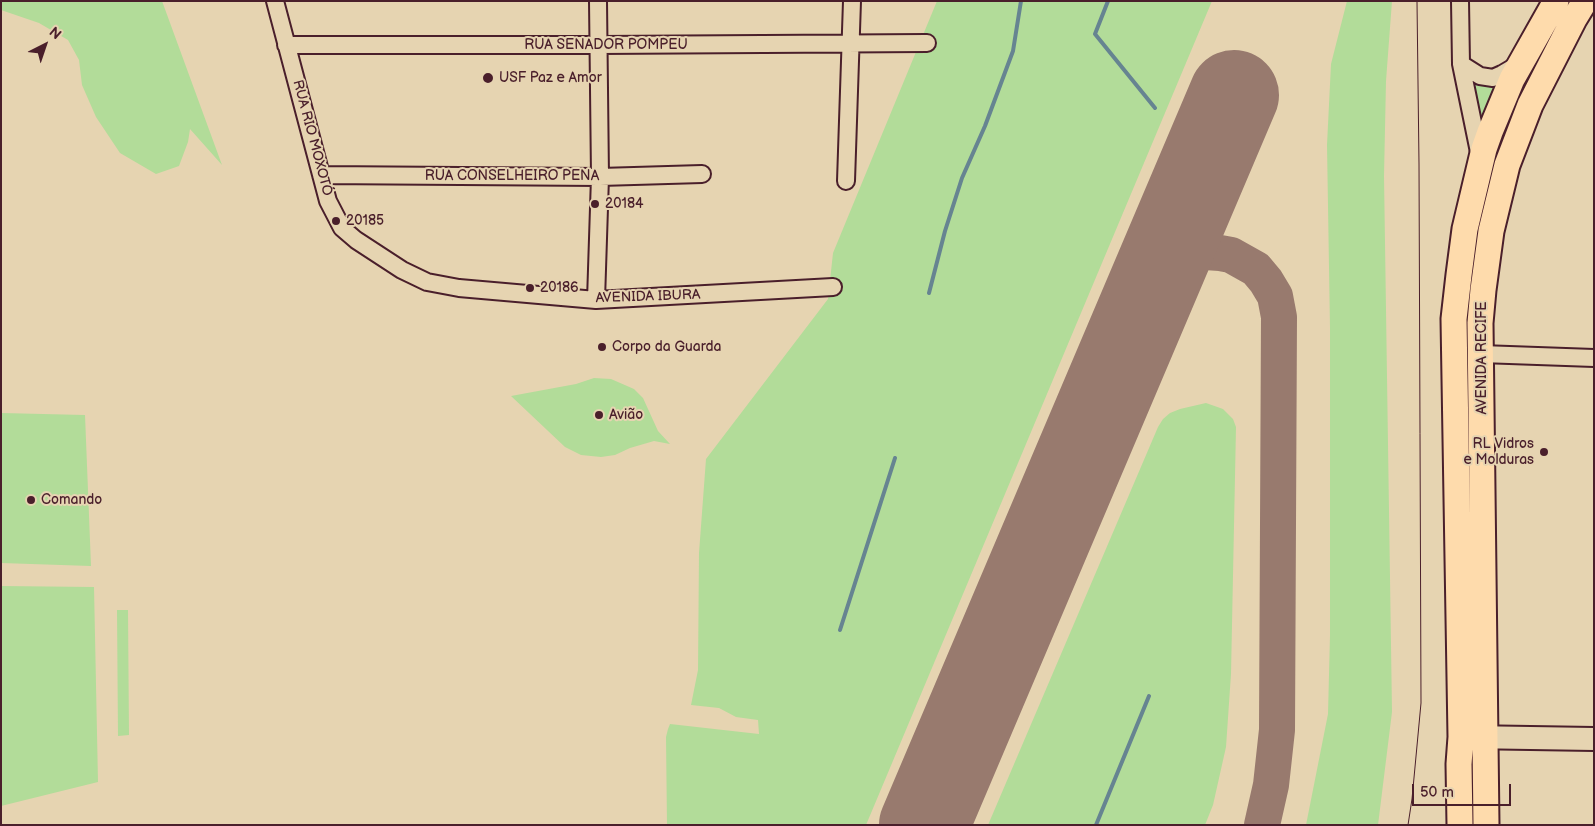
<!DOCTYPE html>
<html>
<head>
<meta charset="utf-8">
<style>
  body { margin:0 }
  #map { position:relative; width:1595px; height:826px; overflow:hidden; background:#e6d4b1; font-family:"Balsamiq Sans",sans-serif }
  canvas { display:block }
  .frame { position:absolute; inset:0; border:2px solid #4a1f2b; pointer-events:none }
  .north { position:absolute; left:20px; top:20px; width:50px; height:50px; -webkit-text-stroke:4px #e6d4b1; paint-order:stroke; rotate:41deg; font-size:14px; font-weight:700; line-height:20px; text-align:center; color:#4a1f2b }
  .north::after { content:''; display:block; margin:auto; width:18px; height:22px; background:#4a1f2b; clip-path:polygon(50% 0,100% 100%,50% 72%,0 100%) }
  .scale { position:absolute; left:1412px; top:784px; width:99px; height:22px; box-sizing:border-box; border:2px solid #4a1f2b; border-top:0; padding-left:6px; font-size:15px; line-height:18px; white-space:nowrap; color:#4a1f2b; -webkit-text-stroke:4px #e6d4b1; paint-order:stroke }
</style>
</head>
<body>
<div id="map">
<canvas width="1595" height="826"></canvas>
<div class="frame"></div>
<div class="north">N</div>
<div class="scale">50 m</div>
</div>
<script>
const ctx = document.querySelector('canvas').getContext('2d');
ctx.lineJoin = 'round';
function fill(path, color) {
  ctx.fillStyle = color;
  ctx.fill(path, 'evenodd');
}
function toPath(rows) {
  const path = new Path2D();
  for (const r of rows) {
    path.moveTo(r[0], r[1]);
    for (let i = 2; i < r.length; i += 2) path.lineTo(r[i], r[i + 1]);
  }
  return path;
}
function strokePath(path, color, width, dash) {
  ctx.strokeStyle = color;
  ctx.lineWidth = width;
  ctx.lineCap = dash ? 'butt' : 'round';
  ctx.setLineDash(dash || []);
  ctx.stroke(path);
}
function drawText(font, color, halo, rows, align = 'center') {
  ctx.font = font + ' "Balsamiq Sans",sans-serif';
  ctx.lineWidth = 4;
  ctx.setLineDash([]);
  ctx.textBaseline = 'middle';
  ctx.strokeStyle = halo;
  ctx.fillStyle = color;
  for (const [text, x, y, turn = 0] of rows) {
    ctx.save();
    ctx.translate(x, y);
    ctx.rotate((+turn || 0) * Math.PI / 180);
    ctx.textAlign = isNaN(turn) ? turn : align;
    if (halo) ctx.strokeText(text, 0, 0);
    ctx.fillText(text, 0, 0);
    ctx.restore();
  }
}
fill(toPath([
  [1,1,162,1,222,165,190,129,188,142,179,166,156,174,120,153,96,117,82,85,79,60,68,40,39,23,1,10],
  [937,1,1212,1,866,825,667,825,666,737,668,729,670,724,759,734,758,720,736,717,719,708,691,705,698,670,699,553,706,459,828,299,833,253],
  [1347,1,1392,1,1386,81,1384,176,1392,712,1378,825,1306,825,1328,714,1330,636,1330,328,1327,145,1331,64],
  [1465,70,1509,73,1481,148],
  [594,378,611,379,634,389,643,398,658,431,670,444,654,441,630,448,615,455,601,457,581,455,565,447,511,396,576,384],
  [1206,403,1223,409,1233,419,1236,427,1231,674,1226,747,1213,805,1205,825,988,825,1158,427,1163,419,1170,413,1180,409],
  [1,413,85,415,91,566,1,563],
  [1,586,94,587,98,782,1,806],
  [117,610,128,610,129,735,118,736]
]), '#b2dc99');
strokePath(toPath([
  [1108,1,1095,34,1155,108],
  [929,293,945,231,962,178,985,126,1013,51,1021,1],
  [840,630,895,458],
  [1096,825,1149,696]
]), '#668491', 4);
strokePath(toPath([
  [1147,299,1162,276,1176,262,1194,254,1205,252,1220,253,1231,255,1256,269,1266,281,1275,296,1279,317,1277,730,1271,785,1262,825]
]), '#987a6e', 36);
strokePath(toPath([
  [924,825,1234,95]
]), '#987a6e', 90);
const street = toPath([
  [275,1,328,201,342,228,356,240,402,270,427,282,459,288,596,300,833,287],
  [1460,1,1461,64,1480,157],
  [286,45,599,45,927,43],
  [1461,64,1480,76,1493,78,1502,74,1519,64],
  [321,175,600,177,702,174],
  [846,181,852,1],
  [596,300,600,177,598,1],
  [1481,354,1594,358]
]);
const secondary = toPath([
  [1467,737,1594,739]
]);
const primary = toPath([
  [1460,825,1459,764,1461,737,1454,319,1459,275,1465,229,1484,149,1490,132,1512,79,1556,1],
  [1486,825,1480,323,1483,290,1491,231,1507,165,1530,105,1574,19,1585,1]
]);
strokePath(street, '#4a1f2b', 20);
strokePath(secondary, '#4a1f2b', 26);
strokePath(primary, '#4a1f2b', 29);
strokePath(street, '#e6d4b1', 16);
strokePath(secondary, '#e6d4b1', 22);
strokePath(primary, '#fedbac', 25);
strokePath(toPath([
  [1408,825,1412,799,1421,703,1419,164,1417,1]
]), '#4a1f2b', 1);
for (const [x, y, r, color] of [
  [488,78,6,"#4a1f2b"],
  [595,204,5,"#4a1f2b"],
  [336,221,5,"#4a1f2b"],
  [530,288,5,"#4a1f2b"],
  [602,347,5,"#4a1f2b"],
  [599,415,5,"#4a1f2b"],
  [1544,452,5,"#4a1f2b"],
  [31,500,5,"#4a1f2b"]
]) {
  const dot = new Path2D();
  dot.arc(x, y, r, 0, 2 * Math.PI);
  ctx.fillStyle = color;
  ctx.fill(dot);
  strokePath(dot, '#e6d4b1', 2);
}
drawText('14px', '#4a1f2b', '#e6d4b1', [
  ["RUA SENADOR POMPEU",606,45],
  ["RUA RIO MOXOTÓ",312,138,75],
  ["RUA CONSELHEIRO PENA",512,176],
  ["AVENIDA IBURA",648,297,-2],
  ["AVENIDA RECIFE",1482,358,-90]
]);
drawText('14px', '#4a1f2b', '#e6d4b1', [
  ["USF Paz e Amor",499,78],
  ["20184",605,204],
  ["20185",346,221],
  ["20186",540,288],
  ["Corpo da Guarda",612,347],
  ["Avião",609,415],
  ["RL Vidros",1534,444,"right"],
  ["e Molduras",1534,460,"right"],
  ["Comando",41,500]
], 'left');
</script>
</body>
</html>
